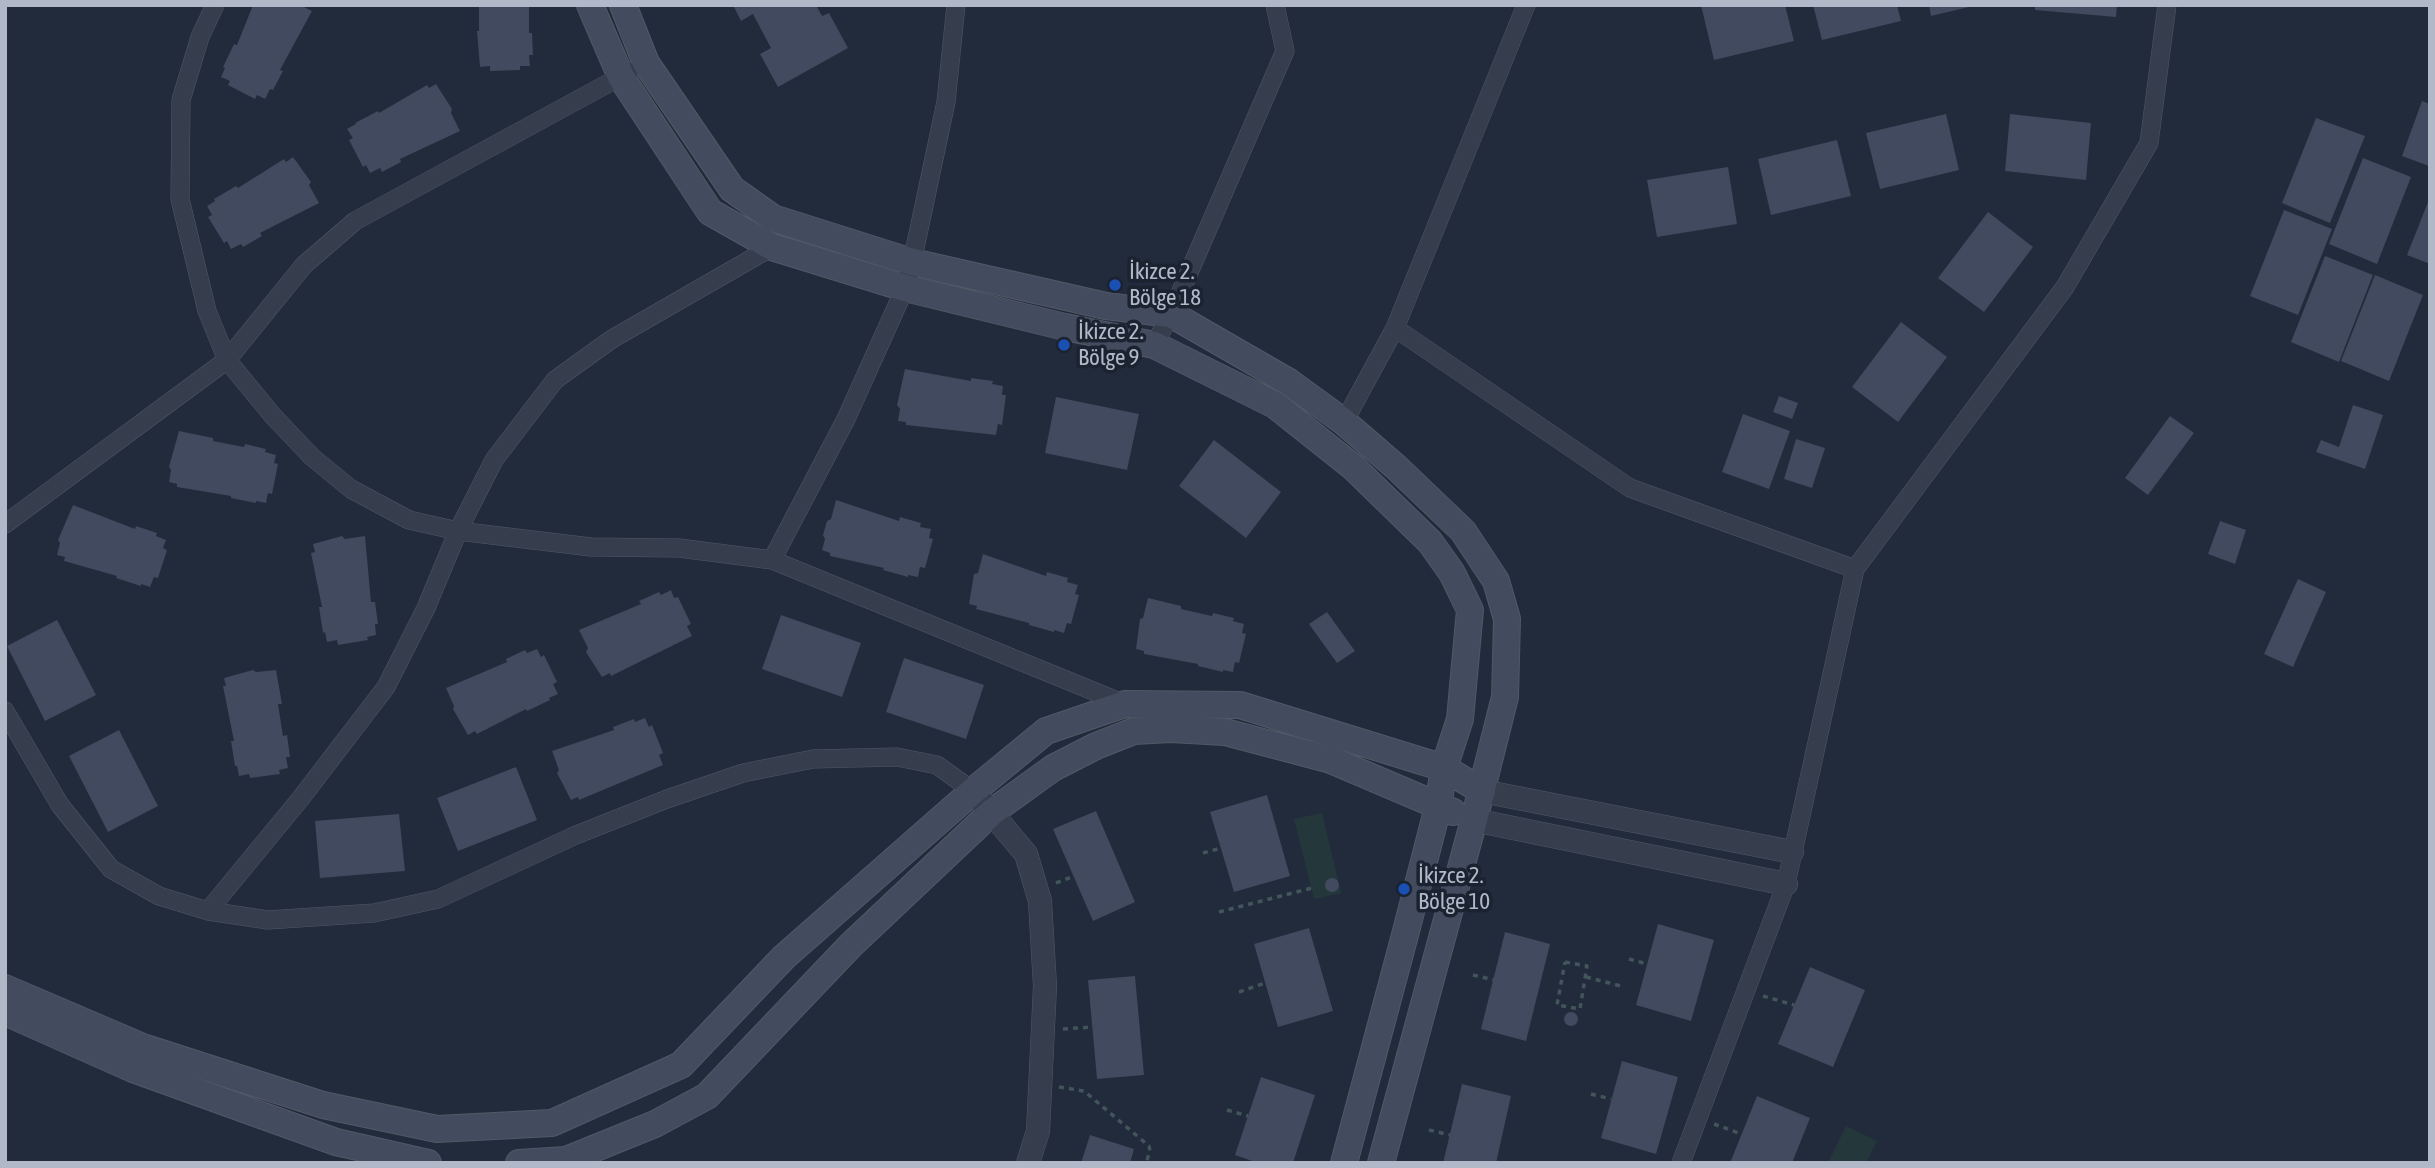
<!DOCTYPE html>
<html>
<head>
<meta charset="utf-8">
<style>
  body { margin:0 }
  #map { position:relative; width:2435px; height:1168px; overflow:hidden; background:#222b3b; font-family:"Asap Condensed",sans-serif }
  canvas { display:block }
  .frame { position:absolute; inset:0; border:7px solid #b1b8c7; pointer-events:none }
</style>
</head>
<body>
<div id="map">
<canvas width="2435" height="1168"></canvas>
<div class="frame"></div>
</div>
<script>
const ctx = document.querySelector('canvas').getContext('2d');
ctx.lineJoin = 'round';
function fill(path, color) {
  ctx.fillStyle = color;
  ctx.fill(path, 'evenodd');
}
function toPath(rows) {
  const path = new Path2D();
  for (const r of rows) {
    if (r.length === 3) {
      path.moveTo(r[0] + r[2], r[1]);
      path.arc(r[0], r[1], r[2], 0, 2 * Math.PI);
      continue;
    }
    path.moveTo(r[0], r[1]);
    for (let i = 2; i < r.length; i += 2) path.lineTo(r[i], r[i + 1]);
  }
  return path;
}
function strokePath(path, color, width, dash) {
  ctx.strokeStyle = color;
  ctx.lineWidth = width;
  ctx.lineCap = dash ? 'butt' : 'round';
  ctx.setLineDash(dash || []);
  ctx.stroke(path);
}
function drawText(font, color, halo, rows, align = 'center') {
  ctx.font = font + ' "Asap Condensed",sans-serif';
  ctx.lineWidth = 7;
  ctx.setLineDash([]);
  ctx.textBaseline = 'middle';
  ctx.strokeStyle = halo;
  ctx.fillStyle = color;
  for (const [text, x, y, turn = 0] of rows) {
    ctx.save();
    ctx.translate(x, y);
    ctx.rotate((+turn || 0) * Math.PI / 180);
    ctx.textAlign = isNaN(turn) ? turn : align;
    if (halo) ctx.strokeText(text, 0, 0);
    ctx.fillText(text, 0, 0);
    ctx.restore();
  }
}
fill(toPath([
  [1322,813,1341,893,1314,899,1294,819],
  [1846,1126,1877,1141,1866,1163,1828,1163]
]), '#24383c');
fill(toPath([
  [253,5,300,5,312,11,280,70,283,71,273,90,270,89,265,99,257,95,255,99,228,85,230,81,221,77,225,68,223,67,234,44,237,45],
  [479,5,529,5,529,33,532,33,533,55,529,55,530,66,520,66,520,70,490,71,490,66,480,67,477,31,479,31],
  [733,5,816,5,822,16,829,13,848,48,778,87,760,54,771,48,753,14,741,21],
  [1701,5,1785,5,1794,41,1714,60],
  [1813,5,1897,5,1901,21,1822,40],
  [1929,5,1973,5,1973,6,1931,16],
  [2035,5,2117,5,2116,17,2035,10],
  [436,84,452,109,451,113,460,131,400,159,401,162,382,172,380,168,370,173,366,165,363,167,349,140,353,138,347,129,356,124,355,123,378,111,379,113,427,85,429,88],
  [2422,101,2430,104,2429,166,2402,156],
  [1946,114,1959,170,1880,189,1866,133],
  [2010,114,2091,123,2086,180,2005,171],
  [2316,118,2365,136,2330,223,2282,203],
  [1837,140,1851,196,1771,215,1758,159],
  [293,157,311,182,309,185,319,203,260,233,262,236,243,247,241,244,231,249,227,241,224,243,208,217,212,215,207,206,215,201,214,199,236,186,238,188,284,159,286,162],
  [2363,158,2411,177,2377,264,2329,244],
  [1728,167,1737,224,1657,237,1647,180],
  [2430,197,2430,264,2407,255],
  [2284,210,2332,229,2298,315,2250,296],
  [1988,212,2033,247,1984,312,1938,278],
  [2325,256,2373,275,2339,362,2291,342],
  [2375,275,2423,295,2389,381,2341,361],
  [1901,322,1947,357,1898,422,1852,387],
  [905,369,971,381,971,378,993,381,992,384,1003,386,1002,395,1006,395,1002,425,998,424,996,435,906,425,906,422,898,421,900,409,897,405],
  [1779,396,1798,403,1792,419,1773,412],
  [1056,397,1139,414,1127,470,1045,453],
  [2353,405,2383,415,2365,469,2316,452,2321,440,2339,447],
  [1743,414,1790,431,1769,489,1722,472],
  [2170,416,2194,433,2148,495,2125,478],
  [179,431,213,438,213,441,244,447,245,444,266,449,265,452,276,455,274,463,278,464,272,494,268,493,266,503,256,501,256,503,231,498,231,496,177,487,177,484,169,482,171,470,169,467],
  [1796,439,1825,448,1812,488,1784,479],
  [1214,440,1281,492,1246,538,1179,486],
  [836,500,899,521,900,517,921,523,920,527,931,529,929,538,933,539,925,568,920,567,918,577,908,575,908,577,883,570,884,568,830,556,830,553,822,550,825,539,823,535,827,521,831,519],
  [73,505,135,529,136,526,157,533,156,536,166,540,163,548,167,550,158,578,154,577,150,587,141,584,141,586,116,578,117,576,64,561,65,557,57,555,60,543,58,540],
  [2220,521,2246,530,2235,564,2208,554],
  [342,536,345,539,365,536,371,602,375,602,378,624,375,624,376,635,367,637,368,640,338,645,337,640,327,642,325,632,323,633,319,607,322,607,311,553,315,552,313,544],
  [983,554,1046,576,1047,572,1068,578,1067,582,1078,585,1075,594,1079,595,1071,624,1067,623,1064,633,1054,630,1054,632,1029,625,1029,623,976,609,977,606,969,604,974,574,978,573],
  [2298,579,2326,592,2293,667,2264,654],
  [671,590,674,598,678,597,691,624,687,626,692,636,611,676,610,673,602,677,586,652,588,648,579,630,641,604,639,601,659,592,661,595],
  [1148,598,1181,606,1181,609,1212,616,1213,613,1234,618,1233,621,1244,624,1242,633,1246,634,1239,663,1235,662,1233,672,1223,670,1223,672,1198,666,1198,664,1144,654,1144,651,1136,649,1140,619,1143,618],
  [1327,612,1355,651,1337,663,1309,624],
  [781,615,861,643,842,697,762,669],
  [57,620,96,695,45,721,7,646],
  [537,649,541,657,544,655,557,682,553,684,558,694,549,698,550,700,527,711,526,709,477,734,475,731,468,735,453,709,454,706,446,688,507,662,506,659,525,650,527,653],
  [904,658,984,685,966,739,886,712],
  [253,670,256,672,276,670,282,704,278,704,283,736,287,735,290,757,286,757,288,768,279,770,280,774,250,778,249,774,239,776,237,766,235,766,231,741,234,741,223,686,226,686,224,678],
  [645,718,649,727,652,725,663,753,659,755,663,765,579,800,578,797,571,800,557,773,559,770,552,751,614,730,613,727,634,719,635,722],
  [119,730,158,806,108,832,69,756],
  [516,767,537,820,458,851,437,798],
  [1267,795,1290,876,1234,892,1210,812],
  [1096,811,1135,902,1093,921,1053,829],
  [399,814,405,871,320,878,315,821],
  [1332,885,7],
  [1658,924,1714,940,1691,1021,1636,1005],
  [1309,928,1333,1011,1278,1027,1254,944],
  [1505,932,1550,944,1526,1041,1481,1029],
  [1810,967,1865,990,1833,1067,1778,1044],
  [1135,976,1144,1075,1097,1079,1088,980],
  [1571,1019,7],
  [1622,1061,1678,1077,1656,1154,1601,1138],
  [1261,1077,1315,1095,1293,1163,1258,1163,1235,1155],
  [1462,1084,1511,1096,1496,1163,1443,1163],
  [1757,1096,1810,1118,1792,1163,1730,1163],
  [1090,1135,1134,1149,1130,1163,1081,1163]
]), '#414a5e');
const minor = toPath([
  [215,5,200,37,181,100,180,199,207,311,227,360,273,416,312,457,351,489,409,520,458,531,591,547,679,548,772,560,1125,704],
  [1395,328,1630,488,1855,569],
  [1154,345,1171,314,1285,51,1275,5],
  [1344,422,1395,328,1526,5],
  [5,524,227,360,304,265,355,221,629,72],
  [772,560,846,419,905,288,912,262,946,102,956,5],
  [5,711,60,805,111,869,159,896,208,911,268,920,374,913,438,899,576,835,667,799,743,773,813,759,897,757,937,765,973,791],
  [208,911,301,798,386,687,426,608,458,531,494,460,555,380,612,339,772,247],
  [1681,1163,1786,884,1855,569,2065,287,2149,143,2167,5]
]);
const tertiary = toPath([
  [973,791,1026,854,1040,901,1045,986,1038,1131,1028,1163],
  [1482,791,1792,852],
  [1474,820,1786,884]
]);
const secondary = toPath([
  [590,5,621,77,710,212,772,247,905,288,1065,327,1154,345,1275,405,1353,467,1430,542,1452,573,1470,610,1460,719,1444,768,1438,807,1405,935,1344,1163],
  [623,5,646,63,732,189,773,218,912,262,1106,306,1171,314,1289,382,1344,422,1396,467,1463,531,1496,581,1507,619,1505,697,1474,820,1381,1163],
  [5,988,143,1047,323,1105,437,1129,552,1123,681,1065,784,957,973,791,1046,731,1125,704,1240,705,1444,768,1482,791],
  [5,1012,133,1069,336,1142,428,1163],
  [519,1163,566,1160,655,1124,707,1096,851,945,992,812,1053,768,1096,746,1134,731,1171,729,1225,732,1331,760,1453,812]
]);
strokePath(minor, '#515866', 19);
strokePath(tertiary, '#515866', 24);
strokePath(secondary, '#515866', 28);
strokePath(toPath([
  [1203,853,1221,848],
  [1056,883,1074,876],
  [1219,912,1312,888],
  [1629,959,1647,964],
  [1565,962,1587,966,1580,1009,1557,1005,1565,962],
  [1473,975,1494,980],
  [1586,977,1621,986],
  [1239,992,1265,983],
  [1763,996,1794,1005],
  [1063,1029,1093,1027],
  [1059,1087,1084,1091,1149,1146,1150,1151,1146,1163],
  [1591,1094,1611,1099],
  [1227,1110,1248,1116],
  [1714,1124,1741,1134],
  [1429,1130,1450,1135]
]), '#42555a', 3.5, [5, 5]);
strokePath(minor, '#363d4c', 18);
strokePath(tertiary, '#363d4c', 23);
strokePath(secondary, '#434c5f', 26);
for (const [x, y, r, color] of [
  [1115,285,7,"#1a4fb4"],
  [1064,345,7,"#1a4fb4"],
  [1404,889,7,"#1a4fb4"]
]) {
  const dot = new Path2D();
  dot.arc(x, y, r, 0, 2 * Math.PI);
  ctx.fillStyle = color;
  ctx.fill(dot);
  strokePath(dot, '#1b2230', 2.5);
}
drawText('23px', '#b1b8c7', '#1b2230', [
  ["İkizce 2.",1129,272],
  ["Bölge 18",1129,298],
  ["İkizce 2.",1078,332],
  ["Bölge 9",1078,358],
  ["İkizce 2.",1418,876],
  ["Bölge 10",1418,902]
], 'left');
</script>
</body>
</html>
